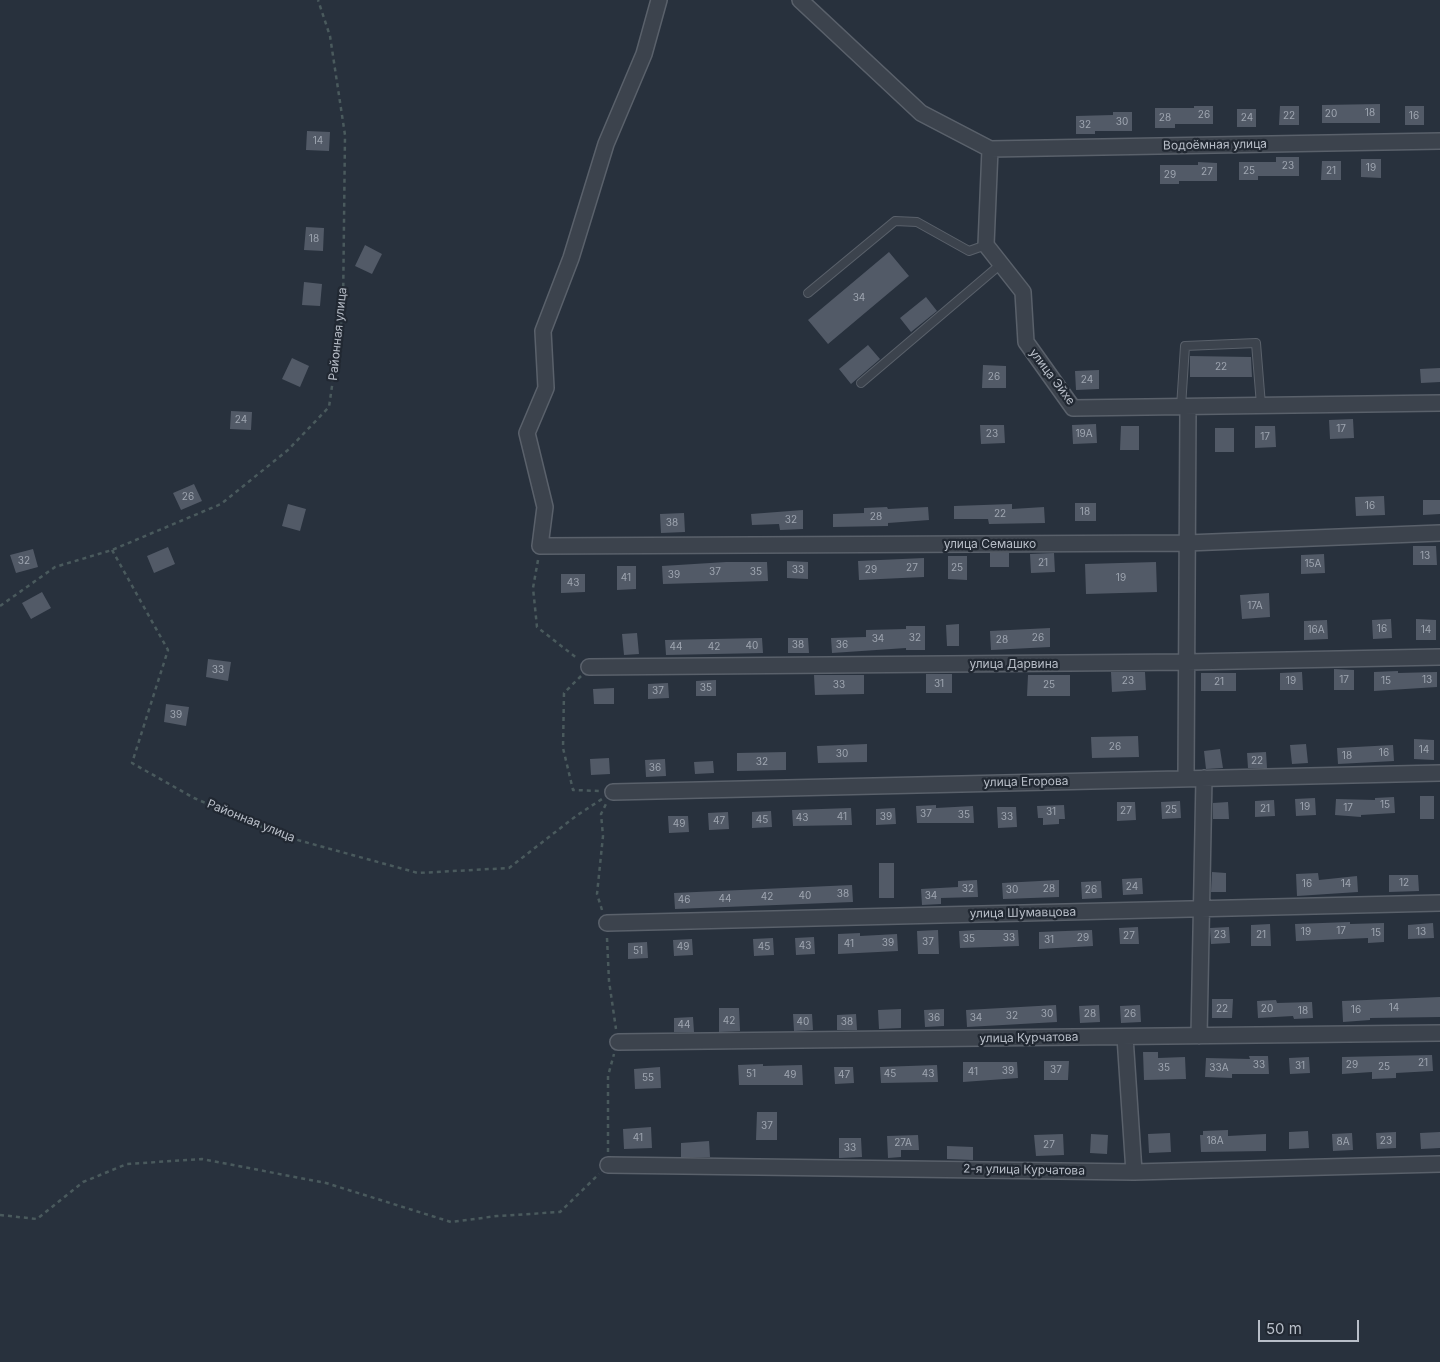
<!DOCTYPE html>
<html>
<head>
<meta charset="utf-8">
<style>
  body { margin:0 }
  #map { position:relative; width:1440px; height:1362px; overflow:hidden; background:#28313d; font-family:Inter,sans-serif }
  canvas { display:block }
  .scale { position:absolute; left:1258px; top:1320px; width:101px; height:22px; box-sizing:border-box; border:2px solid #b8bec8; border-top:0; padding-left:6px; font-size:15px; line-height:18px; white-space:nowrap; color:#b8bec8; -webkit-text-stroke:4px #212832; paint-order:stroke }
</style>
</head>
<body>
<div id="map">
<canvas width="1440" height="1362"></canvas>
<div class="scale">50 m</div>
</div>
<script>
const ctx = document.querySelector('canvas').getContext('2d');
ctx.lineJoin = 'round';
function fill(path, color) {
  ctx.fillStyle = color;
  ctx.fill(path, 'evenodd');
}
function toPath(rows) {
  const path = new Path2D();
  for (const r of rows) {
    path.moveTo(r[0], r[1]);
    for (let i = 2; i < r.length; i += 2) path.lineTo(r[i], r[i + 1]);
  }
  return path;
}
function strokePath(path, color, width, dash) {
  ctx.strokeStyle = color;
  ctx.lineWidth = width;
  ctx.lineCap = dash ? 'butt' : 'round';
  ctx.setLineDash(dash || []);
  ctx.stroke(path);
}
function drawText(font, color, halo, rows, align = 'center') {
  ctx.font = font + ' Inter,sans-serif';
  ctx.lineWidth = 4.5;
  ctx.setLineDash([]);
  ctx.textBaseline = 'middle';
  ctx.strokeStyle = halo;
  ctx.fillStyle = color;
  for (const [text, x, y, turn = 0] of rows) {
    ctx.save();
    ctx.translate(x, y);
    ctx.rotate((+turn || 0) * Math.PI / 180);
    ctx.textAlign = isNaN(turn) ? turn : align;
    if (halo) ctx.strokeText(text, 0, 0);
    ctx.fillText(text, 0, 0);
    ctx.restore();
  }
}
fill(toPath([
  [1380,104,1380,123,1322,123,1322,105],
  [1194,106,1213,106,1213,124,1175,124,1175,128,1155,128,1155,108,1194,108],
  [1280,106,1299,106,1299,125,1279,125],
  [1405,106,1424,106,1424,125,1405,125],
  [1237,109,1256,109,1256,127,1237,127],
  [1113,112,1132,112,1132,131,1095,131,1095,134,1076,134,1076,116,1113,115],
  [307,131,330,132,329,151,306,150],
  [1276,157,1299,157,1299,176,1258,176,1258,180,1239,180,1239,162,1276,162],
  [1361,159,1381,159,1381,178,1361,177],
  [1322,161,1341,161,1341,180,1321,180],
  [1198,162,1217,163,1217,181,1179,181,1179,184,1160,184,1160,165,1198,165],
  [306,227,324,228,323,251,304,250],
  [365,245,382,254,372,274,355,266],
  [889,252,909,276,828,344,808,320],
  [304,282,322,284,320,306,302,305],
  [926,297,937,311,911,332,900,318],
  [868,345,880,359,851,384,839,369],
  [1190,356,1251,357,1252,377,1190,377],
  [292,358,309,366,300,387,282,379],
  [983,365,1006,366,1006,388,982,388],
  [1440,368,1440,382,1421,383,1420,369],
  [1099,370,1099,389,1076,390,1075,371],
  [231,411,252,412,251,430,230,429],
  [1353,419,1354,438,1330,439,1329,420],
  [1096,424,1097,443,1073,444,1072,425],
  [980,425,1004,425,1005,443,981,444],
  [1121,426,1139,426,1139,450,1120,450],
  [1255,426,1275,426,1276,447,1255,448],
  [1215,428,1234,428,1234,452,1215,452],
  [194,484,202,501,181,510,173,493],
  [1384,496,1385,515,1356,516,1355,497],
  [1423,500,1440,500,1440,514,1423,515],
  [1075,503,1096,503,1096,521,1075,521],
  [288,504,306,509,300,531,282,526],
  [1012,504,1012,509,1044,507,1045,523,989,524,988,519,954,519,954,506],
  [887,507,888,509,928,507,929,520,888,523,888,526,833,527,833,514,864,513,864,508],
  [803,510,803,529,780,530,779,524,752,525,751,514],
  [684,513,685,532,661,533,660,514],
  [1413,546,1436,546,1437,565,1413,565],
  [168,547,175,564,154,573,147,556],
  [33,549,38,567,16,573,10,555],
  [990,553,1009,553,1009,567,990,567],
  [1054,553,1055,572,1031,573,1030,554],
  [1324,554,1325,573,1301,574,1301,555],
  [948,556,967,556,967,580,948,579],
  [924,558,924,577,859,580,858,561],
  [787,561,808,562,808,579,787,578],
  [726,562,767,562,768,581,663,584,662,566],
  [1156,562,1157,592,1086,594,1085,564],
  [617,566,636,566,636,589,617,590],
  [561,574,585,574,585,592,561,593],
  [42,592,51,608,31,619,22,603],
  [1269,593,1270,617,1242,619,1240,595],
  [1391,619,1392,638,1373,639,1372,620],
  [1416,619,1436,620,1436,640,1416,640],
  [1327,620,1328,639,1304,640,1304,621],
  [959,624,959,646,947,646,946,625],
  [906,626,925,626,925,650,906,650,906,648,832,653,831,638,866,637,866,630,906,629],
  [1050,628,1050,647,991,650,990,631],
  [637,633,639,654,624,655,622,634],
  [762,638,763,653,666,655,665,640],
  [788,638,808,638,809,653,788,653],
  [208,659,231,662,228,681,206,677],
  [1334,669,1354,670,1354,690,1334,690],
  [1398,671,1398,673,1437,672,1437,687,1374,691,1374,672],
  [1111,672,1145,672,1146,690,1112,692],
  [1302,672,1303,690,1280,690,1280,673],
  [1201,673,1236,673,1236,691,1201,691],
  [926,674,952,674,952,693,926,693],
  [814,675,864,675,864,694,815,695],
  [1028,675,1070,675,1070,696,1027,696],
  [716,680,716,696,696,696,696,681],
  [668,683,669,698,648,699,648,684],
  [614,688,614,704,594,704,593,689],
  [166,704,189,707,186,726,164,722],
  [1138,736,1139,757,1092,758,1091,737],
  [1414,739,1434,740,1434,760,1414,759],
  [867,744,867,762,818,763,817,746],
  [1306,744,1308,763,1292,764,1290,745],
  [1393,745,1394,761,1338,764,1337,748],
  [1220,749,1223,768,1206,769,1204,751],
  [786,752,786,770,737,771,737,753],
  [1266,752,1267,768,1248,768,1247,753],
  [609,758,610,774,591,775,590,759],
  [665,759,666,776,646,777,645,760],
  [713,761,714,773,695,774,694,762],
  [1420,796,1434,796,1434,819,1420,819],
  [1394,797,1395,813,1361,815,1361,817,1335,815,1336,799,1375,800,1375,798],
  [1315,798,1316,815,1296,816,1295,799],
  [1274,800,1275,816,1255,817,1255,801],
  [1180,801,1181,818,1162,819,1161,802],
  [1117,802,1135,802,1136,820,1117,821],
  [1228,802,1229,819,1213,819,1213,803],
  [936,805,936,808,973,806,974,823,917,823,916,806],
  [1064,805,1065,819,1059,819,1059,824,1043,825,1043,818,1038,818,1037,806],
  [997,807,1016,807,1017,827,998,828],
  [851,808,852,825,793,826,792,810],
  [895,808,896,824,876,825,876,809],
  [771,811,772,827,752,828,752,812],
  [728,812,729,829,709,830,708,813],
  [668,816,688,816,689,832,669,833],
  [879,863,894,863,894,898,879,898],
  [1212,872,1226,873,1226,892,1211,892],
  [1318,873,1319,880,1357,876,1358,892,1297,896,1296,874],
  [1389,875,1418,875,1419,891,1389,892],
  [1142,878,1143,894,1123,895,1122,879],
  [977,880,978,897,941,898,941,904,922,905,921,889,958,887,958,881],
  [1059,880,1059,897,1003,899,1002,883],
  [1101,881,1102,898,1082,899,1081,882],
  [852,885,853,902,675,909,674,893],
  [1350,922,1350,924,1384,923,1384,942,1368,943,1368,938,1296,941,1295,924],
  [1433,923,1434,938,1408,939,1408,925],
  [1270,924,1271,946,1251,946,1251,925],
  [1138,927,1139,944,1120,944,1119,928],
  [1229,927,1230,943,1211,944,1210,928],
  [938,930,939,954,918,954,917,931],
  [978,930,1018,930,1019,946,960,948,959,931],
  [1092,930,1093,946,1039,949,1039,932],
  [860,933,860,936,897,934,898,951,838,954,838,934],
  [814,937,815,954,796,955,795,938],
  [773,938,774,955,754,956,753,939],
  [692,939,693,955,674,956,673,940],
  [647,942,648,958,628,959,628,943],
  [1440,997,1440,1017,1370,1018,1370,1020,1343,1022,1342,1001],
  [1212,999,1233,999,1232,1018,1212,1018],
  [1276,1000,1277,1003,1312,1002,1313,1018,1294,1019,1293,1016,1258,1018,1257,1001],
  [1056,1005,1057,1022,967,1027,966,1010],
  [1099,1005,1100,1022,1080,1023,1079,1006],
  [1140,1005,1141,1022,1121,1023,1120,1006],
  [719,1008,739,1008,740,1031,719,1032],
  [901,1009,901,1028,879,1029,878,1010],
  [944,1009,944,1026,925,1027,924,1010],
  [793,1014,812,1014,813,1030,794,1031],
  [856,1014,857,1030,837,1030,837,1015],
  [693,1017,694,1032,674,1032,674,1018],
  [1143,1052,1158,1052,1158,1058,1185,1057,1186,1079,1144,1080],
  [1432,1055,1433,1071,1396,1073,1396,1078,1372,1079,1372,1072,1342,1074,1342,1057],
  [1249,1056,1268,1056,1269,1074,1232,1074,1232,1078,1205,1077,1206,1058,1250,1059],
  [1309,1057,1310,1073,1290,1074,1289,1058],
  [1044,1061,1069,1061,1068,1080,1044,1080],
  [963,1062,1017,1062,1018,1078,963,1082],
  [763,1064,763,1066,802,1065,803,1085,739,1085,738,1065],
  [937,1065,938,1082,881,1083,880,1067],
  [660,1067,661,1088,635,1089,634,1069],
  [834,1067,853,1067,854,1083,835,1084],
  [757,1112,777,1112,777,1140,756,1140],
  [651,1127,652,1148,624,1149,623,1129],
  [1228,1130,1228,1136,1266,1134,1266,1151,1201,1152,1200,1135,1203,1135,1203,1131],
  [1308,1131,1309,1148,1289,1149,1289,1132],
  [1396,1132,1396,1148,1377,1149,1376,1133],
  [1440,1132,1440,1148,1421,1149,1420,1133],
  [1170,1133,1171,1152,1149,1153,1148,1134],
  [1352,1133,1353,1150,1333,1151,1332,1134],
  [1063,1134,1064,1155,1036,1156,1034,1135],
  [1091,1134,1108,1135,1107,1154,1090,1153],
  [918,1135,919,1150,901,1150,901,1157,888,1158,887,1136],
  [839,1138,861,1138,862,1157,839,1158],
  [709,1141,710,1157,681,1157,681,1143],
  [947,1146,973,1147,973,1160,947,1159]
]), '#525a67');
const service = toPath([
  [808,293,895,221,917,222,969,251,986,245],
  [861,383,1001,264],
  [1181,407,1185,346,1256,343,1261,405]
]);
const minor = toPath([
  [659,0,644,54,606,144,571,258,543,331,546,388,527,433,545,507,540,546,1187,543,1440,533],
  [800,0,921,113,990,149,986,245,1023,292,1026,342,1073,408,1440,403],
  [990,149,1440,141],
  [589,667,1187,662,1440,657],
  [1186,779,1188,407],
  [613,792,1440,773],
  [607,923,1440,903],
  [1199,1036,1204,778],
  [1125,1037,1134,1172],
  [618,1042,1440,1033],
  [608,1165,1134,1172,1440,1164]
]);
strokePath(service, '#5a616b', 10);
strokePath(minor, '#5a616b', 18);
strokePath(toPath([
  [112,550,168,650,132,763,194,798,283,836,418,873,509,868,576,816,602,799],
  [538,560,533,588,537,627,578,659],
  [0,606,55,567,112,550,221,504,288,450,329,407,343,310,345,135,330,36,318,0],
  [581,676,564,693,563,748,573,790,601,791],
  [602,910,597,894,603,836,601,814,606,804],
  [607,938,609,981,616,1029],
  [608,1152,608,1076,614,1054],
  [0,1215,37,1219,83,1182,127,1164,202,1159,326,1183,451,1222,497,1216,560,1212,599,1174]
]), '#4a5a5d', 2.5, [4, 4]);
strokePath(service, '#3c434d', 8);
strokePath(minor, '#3c434d', 15);
drawText('10px', '#9ea5b0', null, [
  ["18",1370,113],
  ["20",1331,114],
  ["26",1204,115],
  ["22",1289,116],
  ["16",1414,116],
  ["28",1165,118],
  ["24",1247,118],
  ["30",1122,122],
  ["32",1085,125],
  ["14",318,141],
  ["23",1288,166],
  ["19",1371,168],
  ["25",1249,171],
  ["21",1331,171],
  ["27",1207,172],
  ["29",1170,175],
  ["18",314,239],
  ["34",859,298],
  ["22",1221,367],
  ["26",994,377],
  ["24",1087,380],
  ["24",241,420],
  ["17",1341,429],
  ["23",992,434],
  ["19А",1084,434],
  ["17",1265,437],
  ["26",188,497],
  ["16",1370,506],
  ["18",1085,512],
  ["22",1000,514],
  ["28",876,517],
  ["32",791,520],
  ["38",672,523],
  ["13",1425,556],
  ["32",24,561],
  ["21",1043,563],
  ["15А",1313,564],
  ["27",912,568],
  ["25",957,568],
  ["33",798,570],
  ["29",871,570],
  ["37",715,572],
  ["35",756,572],
  ["39",674,575],
  ["41",626,578],
  ["19",1121,578],
  ["43",573,583],
  ["17А",1255,606],
  ["16",1382,629],
  ["16А",1316,630],
  ["14",1426,630],
  ["32",915,638],
  ["26",1038,638],
  ["34",878,639],
  ["28",1002,640],
  ["38",798,645],
  ["36",842,645],
  ["40",752,646],
  ["44",676,647],
  ["42",714,647],
  ["33",218,670],
  ["17",1344,680],
  ["13",1427,680],
  ["23",1128,681],
  ["19",1291,681],
  ["15",1386,681],
  ["21",1219,682],
  ["31",939,684],
  ["33",839,685],
  ["25",1049,685],
  ["35",706,688],
  ["37",658,691],
  ["39",176,715],
  ["26",1115,747],
  ["14",1424,750],
  ["16",1384,753],
  ["30",842,754],
  ["18",1347,756],
  ["22",1257,761],
  ["32",762,762],
  ["36",655,768],
  ["15",1385,805],
  ["19",1305,807],
  ["17",1348,808],
  ["21",1265,809],
  ["25",1171,810],
  ["27",1126,811],
  ["31",1051,812],
  ["37",926,814],
  ["35",964,815],
  ["41",842,817],
  ["39",886,817],
  ["33",1007,817],
  ["43",802,818],
  ["45",762,820],
  ["47",719,821],
  ["49",679,824],
  ["12",1404,883],
  ["16",1307,884],
  ["14",1346,884],
  ["24",1132,887],
  ["32",968,889],
  ["28",1049,889],
  ["30",1012,890],
  ["26",1091,890],
  ["38",843,894],
  ["40",805,896],
  ["34",931,896],
  ["42",767,897],
  ["44",725,899],
  ["46",684,900],
  ["17",1341,931],
  ["19",1306,932],
  ["13",1421,932],
  ["15",1376,933],
  ["23",1220,935],
  ["21",1261,935],
  ["27",1129,936],
  ["33",1009,938],
  ["29",1083,938],
  ["35",969,939],
  ["31",1049,940],
  ["37",928,942],
  ["39",888,943],
  ["41",849,944],
  ["43",805,946],
  ["49",683,947],
  ["45",764,947],
  ["51",638,951],
  ["14",1394,1008],
  ["22",1222,1009],
  ["20",1267,1009],
  ["16",1356,1010],
  ["18",1303,1011],
  ["30",1047,1014],
  ["28",1090,1014],
  ["26",1130,1014],
  ["32",1012,1016],
  ["36",934,1018],
  ["34",976,1018],
  ["42",729,1021],
  ["40",803,1022],
  ["38",847,1022],
  ["44",684,1025],
  ["21",1423,1063],
  ["33",1259,1065],
  ["29",1352,1065],
  ["31",1300,1066],
  ["25",1384,1067],
  ["35",1164,1068],
  ["33А",1219,1068],
  ["37",1056,1070],
  ["39",1008,1071],
  ["41",973,1072],
  ["51",751,1074],
  ["45",890,1074],
  ["43",928,1074],
  ["49",790,1075],
  ["47",844,1075],
  ["55",648,1078],
  ["37",767,1126],
  ["41",638,1138],
  ["18А",1215,1141],
  ["23",1386,1141],
  ["8А",1343,1142],
  ["27А",903,1143],
  ["27",1049,1145],
  ["33",850,1148]
]);
drawText('12px', '#b8bec8', '#212832', [
  ["Водоёмная улица",1215,145,-1],
  ["Районная улица",338,334,-84],
  ["улица Эйхе",1052,377,53],
  ["улица Семашко",990,544],
  ["улица Дарвина",1014,664],
  ["улица Егорова",1026,782,-1],
  ["Районная улица",251,821,22],
  ["улица Шумавцова",1023,913,-1],
  ["улица Курчатова",1029,1038,-1],
  ["2-я улица Курчатова",1024,1170,1]
]);
</script>
</body>
</html>
